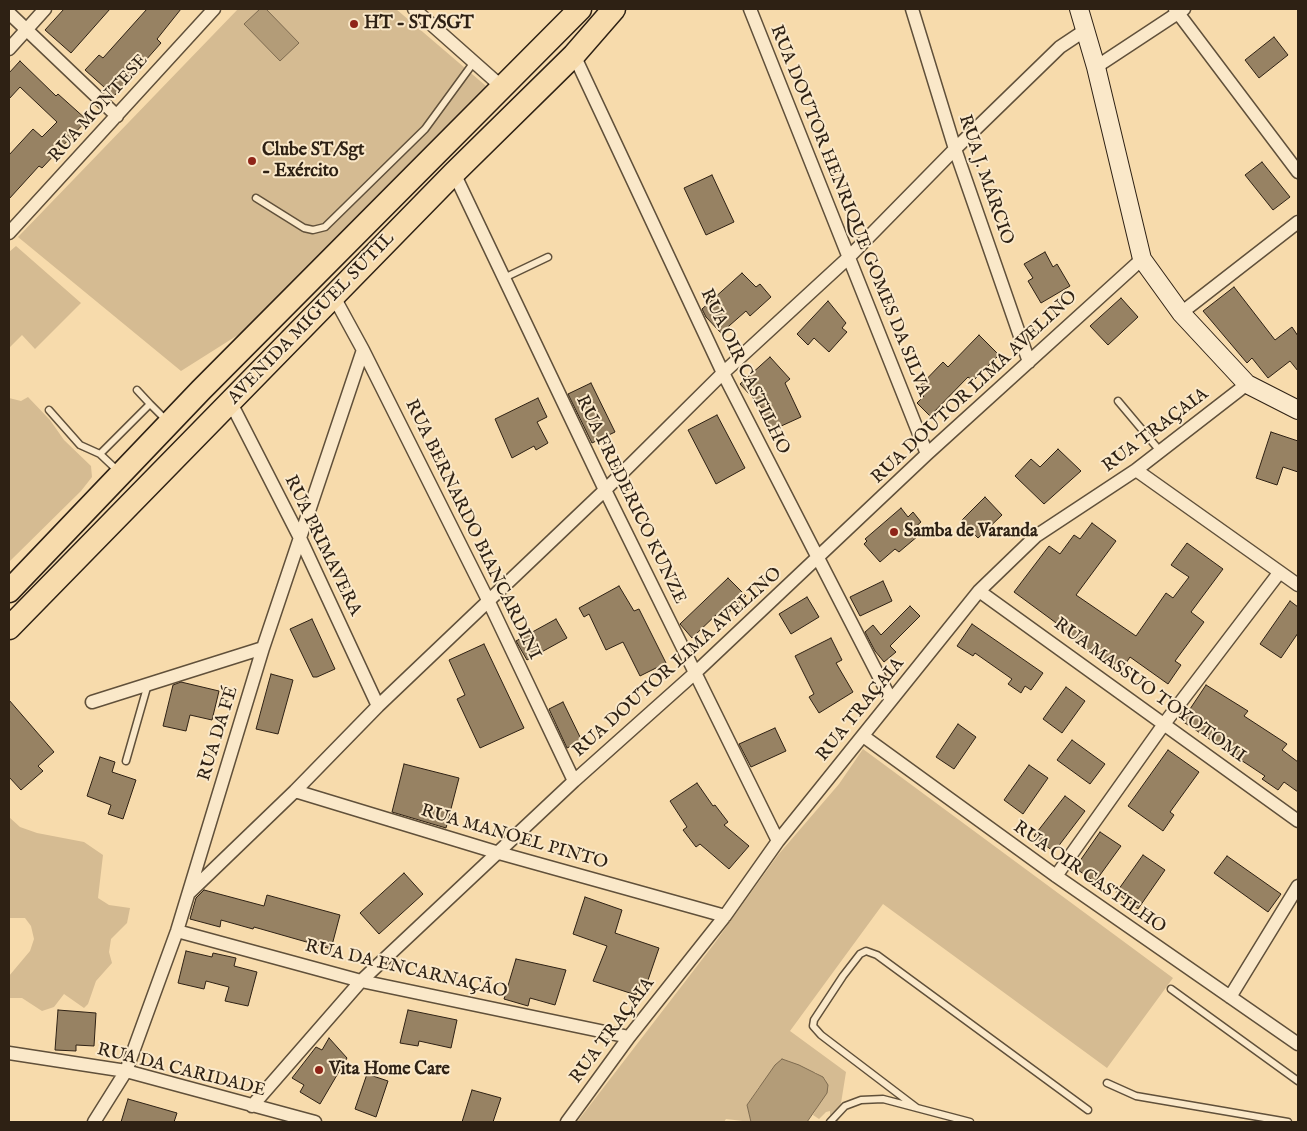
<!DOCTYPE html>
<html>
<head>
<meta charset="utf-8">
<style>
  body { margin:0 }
  #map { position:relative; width:1307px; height:1131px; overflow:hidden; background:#f7dbac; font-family:"IM FELL English",serif }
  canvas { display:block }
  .frame { position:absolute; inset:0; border:10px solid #2e2114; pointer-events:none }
</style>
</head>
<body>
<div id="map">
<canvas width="1307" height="1131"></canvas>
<div class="frame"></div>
</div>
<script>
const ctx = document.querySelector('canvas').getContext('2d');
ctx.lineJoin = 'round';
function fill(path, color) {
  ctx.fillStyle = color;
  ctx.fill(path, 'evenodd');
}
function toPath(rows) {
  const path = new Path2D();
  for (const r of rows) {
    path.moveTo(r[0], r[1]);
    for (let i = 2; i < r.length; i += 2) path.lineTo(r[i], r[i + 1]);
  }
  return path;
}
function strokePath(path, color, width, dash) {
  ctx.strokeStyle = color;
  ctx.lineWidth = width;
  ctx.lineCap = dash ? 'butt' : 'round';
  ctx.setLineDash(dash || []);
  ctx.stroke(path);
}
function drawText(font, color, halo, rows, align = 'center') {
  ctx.font = font + ' "IM FELL English",serif';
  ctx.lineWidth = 4;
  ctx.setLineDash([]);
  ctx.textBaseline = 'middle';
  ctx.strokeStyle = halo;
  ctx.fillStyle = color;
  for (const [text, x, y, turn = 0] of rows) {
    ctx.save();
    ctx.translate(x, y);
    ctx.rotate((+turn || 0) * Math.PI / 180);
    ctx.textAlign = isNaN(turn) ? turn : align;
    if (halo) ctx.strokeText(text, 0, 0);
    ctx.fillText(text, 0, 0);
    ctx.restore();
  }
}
fill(toPath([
  [238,9,396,9,486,86,249,328,181,371,18,237],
  [16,246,81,303,35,349,22,335,9,348,9,252],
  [28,397,50,420,64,440,91,466,92,477,81,491,9,562,9,398,21,401],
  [863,749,1173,978,1107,1068,883,904,790,1031,846,1072,838,1122,825,1122,830,1116,830,1111,826,1112,819,1119,813,1115,828,1088,825,1079,815,1072,759,1087,747,1105,751,1122,726,1119,724,1122,577,1122,714,944,778,855,839,784],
  [9,817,20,827,37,833,84,842,103,855,98,898,109,905,130,908,127,923,111,939,109,952,112,963,96,981,88,1004,84,1008,64,994,54,1007,42,1011,22,998,9,998,9,976,30,951,34,939,31,926,25,918,9,918]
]), '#d5bb92');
const water = toPath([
  [260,9,266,9,299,43,280,61,244,24,260,9],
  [782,1059,799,1065,823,1077,828,1085,827,1093,807,1122,751,1122,747,1105,775,1065,782,1059]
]);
fill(water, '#b39c78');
strokePath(water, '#7e6b50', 1);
const building = toPath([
  [64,9,110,9,71,53,45,30,64,9],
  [147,9,181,9,157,39,161,43,114,96,85,70,99,55,103,58,147,9],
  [1274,37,1288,55,1259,78,1245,60,1274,37],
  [20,61,56,96,58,94,87,120,42,168,39,166,9,199,9,155,33,129,42,137,57,122,20,87,9,99,9,73,20,61],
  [1262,162,1290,197,1273,210,1245,175,1262,162],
  [712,175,734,222,706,235,684,188,712,175],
  [1045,252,1053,267,1057,264,1070,286,1041,303,1028,281,1033,278,1024,264,1045,252],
  [742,273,756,287,760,284,771,297,750,316,746,311,721,333,706,317,702,309,742,273],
  [1234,287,1275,340,1292,327,1298,336,1298,371,1290,361,1268,378,1252,358,1247,363,1203,311,1234,287],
  [1121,298,1138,317,1108,345,1090,326,1121,298],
  [828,301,846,323,842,328,847,332,829,352,814,338,808,345,797,334,828,301],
  [979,335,999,355,973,381,968,377,930,416,917,403,924,396,917,389,943,362,948,367,979,335],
  [770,357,790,379,785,383,801,417,768,432,759,412,764,410,740,384,770,357],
  [591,383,615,432,592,443,568,394,591,383],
  [538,398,547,417,537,422,548,443,536,450,534,446,512,458,495,419,538,398],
  [717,415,745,468,716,484,688,430,717,415],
  [1271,432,1298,441,1298,472,1283,467,1277,485,1256,478,1271,432],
  [1058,449,1081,471,1044,504,1015,476,1031,459,1040,467,1058,449],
  [985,497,1002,515,978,538,961,521,985,497],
  [901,508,908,517,913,512,921,522,913,529,918,536,899,552,895,549,880,562,864,544,867,541,865,539,901,508],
  [1092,523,1116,541,1076,595,1136,636,1166,593,1173,598,1189,577,1171,565,1187,543,1223,569,1191,612,1204,622,1175,661,1181,665,1168,684,1130,657,1120,672,1061,631,1063,628,1014,592,1049,546,1060,554,1074,535,1080,539,1092,523],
  [728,578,746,596,725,616,720,611,692,638,680,624,728,578],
  [883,581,892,601,860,616,850,597,883,581],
  [619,586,634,611,639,609,666,663,640,676,623,642,606,650,589,614,584,617,579,608,619,586],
  [807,597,819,617,791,634,779,614,807,597],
  [1290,601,1298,607,1298,633,1281,658,1260,644,1290,601],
  [910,606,920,616,890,646,896,652,884,662,875,651,865,632,873,625,881,635,910,606],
  [312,619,335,669,317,677,313,677,290,629,312,619],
  [556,619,567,638,527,660,516,641,556,619],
  [972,624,1043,673,1031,690,1025,686,1021,693,1008,684,1012,679,975,653,973,656,957,646,972,624],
  [831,638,842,660,836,663,853,692,819,713,809,697,814,694,795,656,831,638],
  [484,644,524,728,480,748,457,699,465,695,449,660,484,644],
  [271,674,293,680,278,734,256,729,271,674],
  [181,682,219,691,212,720,190,715,186,731,163,726,173,685,181,682],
  [1206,685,1248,711,1244,716,1287,744,1282,750,1298,762,1298,792,1284,782,1278,790,1262,779,1265,776,1182,721,1206,685],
  [1066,687,1085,701,1062,733,1043,719,1066,687],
  [9,700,54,752,38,766,43,771,21,790,9,777,9,700],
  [563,702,582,741,567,748,549,709,563,702],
  [958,724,976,737,954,769,936,757,958,724],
  [775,728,786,751,751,767,739,744,775,728],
  [1072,740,1105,764,1090,784,1057,760,1072,740],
  [1168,750,1199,772,1170,812,1174,815,1163,831,1128,806,1168,750],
  [100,757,115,762,112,772,136,780,123,819,108,814,111,805,87,796,100,757],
  [404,764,459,778,446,828,392,812,404,764],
  [1029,765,1048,778,1023,814,1004,800,1029,765],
  [697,783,713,806,715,805,728,822,724,825,749,846,729,869,700,844,696,847,683,830,687,827,670,801,697,783],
  [1065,796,1085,811,1054,852,1034,836,1065,796],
  [1100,832,1121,846,1095,882,1075,868,1100,832],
  [1143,855,1165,870,1138,909,1116,893,1143,855],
  [1227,856,1281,894,1268,912,1214,873,1227,856],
  [404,873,423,894,379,934,360,913,404,873],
  [204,890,264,906,267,895,340,915,331,949,254,927,253,929,221,920,220,927,190,919,196,898,204,890],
  [585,897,622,910,615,933,659,948,647,983,641,981,636,995,593,981,607,946,573,934,585,897],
  [186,951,212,957,213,953,236,958,234,966,257,972,248,1006,225,1001,229,987,206,981,204,989,178,983,186,951],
  [516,959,566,970,555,1005,530,998,528,1006,504,999,516,959],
  [58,1010,96,1013,94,1046,76,1045,76,1051,55,1050,58,1010],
  [408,1010,457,1020,451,1048,419,1041,418,1046,400,1043,408,1010],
  [329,1038,347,1058,320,1104,300,1092,304,1085,292,1078,316,1047,322,1050,329,1038],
  [367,1074,388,1081,376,1117,355,1109,367,1074],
  [472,1090,501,1098,493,1122,462,1122,472,1090],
  [128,1099,177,1113,174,1122,121,1122,128,1099]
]);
fill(building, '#978263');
strokePath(building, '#2e2114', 1);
const lane = toPath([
  [256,198,304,228,313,230,325,227,425,129,474,62],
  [504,278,548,257],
  [137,390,150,404],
  [1118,401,1160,451],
  [49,410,80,445,100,454,118,471],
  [100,454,150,404,166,420],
  [126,761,148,684],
  [1171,989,1298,1081],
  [1107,1083,1136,1096,1288,1122],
  [917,1108,821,1035,813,1026,814,1020,843,976,860,954,866,951,877,955,1088,1110],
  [830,1122,845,1106,861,1100,883,1099,970,1122]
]);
const street = toPath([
  [414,9,502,87],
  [750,9,927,454],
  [912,9,955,149,1029,362],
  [1175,9,1298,172],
  [9,13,117,116],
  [9,49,45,9],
  [574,55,723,373,891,700],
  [1096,67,1184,9],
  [454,173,605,490,778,841],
  [9,233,214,9],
  [334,297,363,350,488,600,574,781],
  [1181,313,1298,222],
  [231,403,300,538,378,706],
  [1136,470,1298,585],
  [979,591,1298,821],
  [92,702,263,648],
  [863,736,1056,876,1298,1044],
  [295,791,499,853,725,916],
  [1056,876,1164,724,1279,573],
  [189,893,295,791,378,706,605,490,723,373,848,258,955,149,1060,47,1084,31],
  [177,931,361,981,629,1037],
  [1230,997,1298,886],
  [9,1053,126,1071,315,1122],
  [252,1106,361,981,574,781,695,673,927,454,1142,259],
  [94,1122,126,1071,177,931,263,648,363,350],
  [567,1122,629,1037,725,916,778,841,979,591,1036,536,1136,470,1247,384]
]);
const secondary = toPath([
  [1079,9,1096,67,1142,259,1181,313,1247,384,1298,410]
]);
const highway = toPath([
  [9,591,201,390,580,9],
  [9,628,454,173,574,55,614,9]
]);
strokePath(lane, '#60503a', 9);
strokePath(street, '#60503a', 15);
strokePath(secondary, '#2e2114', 20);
strokePath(highway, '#2e2114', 25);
strokePath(lane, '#fae8c9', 6);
strokePath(street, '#fae8c9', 12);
strokePath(secondary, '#fae8c9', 18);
strokePath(highway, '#f7dbac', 22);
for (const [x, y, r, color] of [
  [354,24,5,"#8f2418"],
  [252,161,5,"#8f2418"],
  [894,532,5,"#8f2418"],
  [319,1070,5,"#8f2418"]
]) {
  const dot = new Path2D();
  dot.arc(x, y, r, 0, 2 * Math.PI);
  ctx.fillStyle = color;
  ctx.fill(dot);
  strokePath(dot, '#fae8c9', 2);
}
drawText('bold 18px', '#2e2114', '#fae8c9', [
  ["HT - ST/SGT",364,24],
  ["Clube ST/Sgt",262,151],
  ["- Exército",262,172],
  ["Samba de Varanda",904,532],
  ["Vita Home Care",329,1070]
], 'left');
drawText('18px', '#2e2114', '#fae8c9', [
  ["RUA MONTESE",99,109,-48],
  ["RUA J. MÁRCIO",985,180,71],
  ["RUA DOUTOR HENRIQUE GOMES DA SILVA",849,211,68],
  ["AVENIDA MIGUEL SUTIL",312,319,-46],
  ["RUA OIR CASTILHO",744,372,64],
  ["RUA DOUTOR LIMA AVELINO",975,388,-43],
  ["RUA TRAÇAIA",1156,431,-37],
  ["RUA FREDERICO KUNZE",630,500,64],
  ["RUA BERNARDO BIANCARDINI",472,530,64],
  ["RUA PRIMAVERA",322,546,64],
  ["RUA DOUTOR LIMA AVELINO",678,663,-42],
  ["RUA MASSUO TOYOTOMI",1149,691,36],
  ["RUA TRAÇAIA",861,710,-51],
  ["RUA DA FÉ",219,734,-73],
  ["RUA MANOEL PINTO",514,838,16],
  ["RUA OIR CASTILHO",1089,878,35],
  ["RUA DA ENCARNAÇÃO",406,970,13],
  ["RUA TRAÇAIA",613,1031,-53],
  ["RUA DA CARIDADE",181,1071,14]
]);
</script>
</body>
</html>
